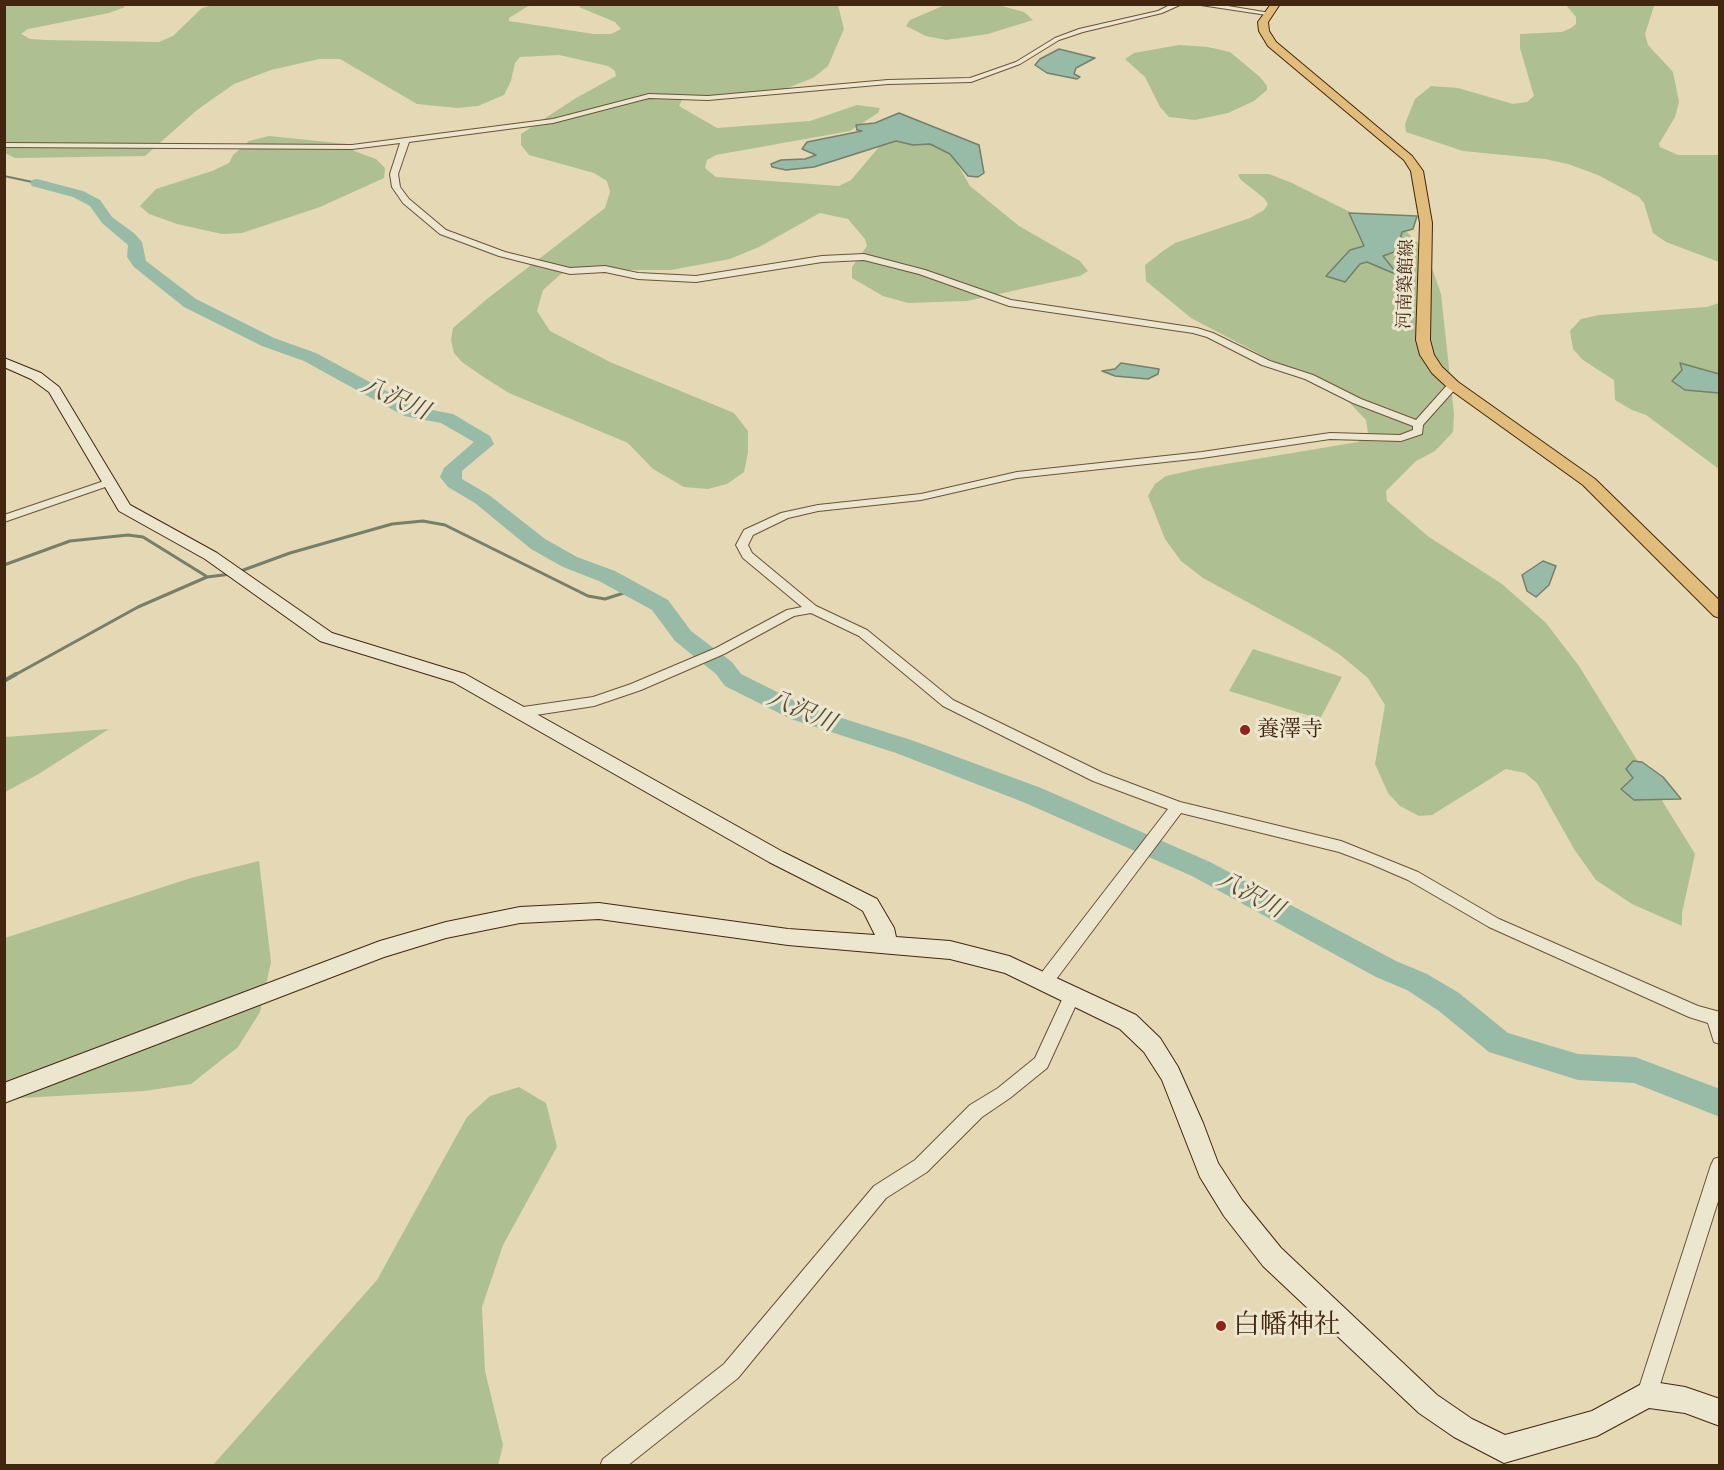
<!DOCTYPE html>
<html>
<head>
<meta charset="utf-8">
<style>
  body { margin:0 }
  #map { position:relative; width:1724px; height:1470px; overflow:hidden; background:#e4d8b5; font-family:"EB Garamond",serif }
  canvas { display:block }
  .frame { position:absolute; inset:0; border:6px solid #43260f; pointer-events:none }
</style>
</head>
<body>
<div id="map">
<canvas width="1724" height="1470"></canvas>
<div class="frame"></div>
</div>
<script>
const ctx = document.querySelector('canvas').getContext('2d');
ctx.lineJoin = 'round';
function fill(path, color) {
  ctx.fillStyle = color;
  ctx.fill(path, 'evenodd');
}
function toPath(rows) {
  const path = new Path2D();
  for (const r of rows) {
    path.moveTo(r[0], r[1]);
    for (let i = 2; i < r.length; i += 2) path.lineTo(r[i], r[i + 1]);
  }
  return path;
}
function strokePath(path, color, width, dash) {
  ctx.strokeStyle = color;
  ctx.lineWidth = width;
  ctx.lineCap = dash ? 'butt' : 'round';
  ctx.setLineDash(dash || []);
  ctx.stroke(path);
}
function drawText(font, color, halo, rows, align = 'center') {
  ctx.font = font + ' "EB Garamond","Noto Serif JP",serif';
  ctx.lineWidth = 6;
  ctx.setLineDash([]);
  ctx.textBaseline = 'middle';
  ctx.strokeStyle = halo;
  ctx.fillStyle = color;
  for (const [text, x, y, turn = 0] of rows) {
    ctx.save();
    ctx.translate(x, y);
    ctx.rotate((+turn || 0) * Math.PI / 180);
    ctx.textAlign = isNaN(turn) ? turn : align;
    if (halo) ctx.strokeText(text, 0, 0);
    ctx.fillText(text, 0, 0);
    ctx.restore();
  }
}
fill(toPath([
  [583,4,838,5,844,29,828,66,813,78,782,90,700,96,682,100,679,106,717,128,810,121,857,105,880,108,878,113,850,131,716,155,707,160,705,168,716,177,839,186,851,180,890,134,943,139,970,186,1019,226,1080,261,1088,271,1080,276,967,301,908,303,883,296,852,278,852,267,867,246,865,239,848,219,820,213,759,247,730,259,671,270,573,270,561,274,543,290,537,311,550,331,610,362,734,413,748,431,748,452,744,472,727,484,708,489,684,487,653,469,628,443,509,393,482,376,462,362,454,353,451,340,453,328,487,299,605,208,610,192,607,181,594,173,529,155,521,145,521,134,576,98,616,76,615,71,608,66,559,55,520,57,515,63,511,81,504,95,478,106,457,108,417,104,340,59,319,59,271,70,234,84,197,110,145,156,15,158,5,153,5,5,121,5,125,7,109,13,28,29,21,34,30,39,47,40,159,42,173,36,202,8,213,5,530,5,509,18,509,21,594,34,611,34,621,29,615,22,579,7],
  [945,5,998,5,1024,12,1033,20,988,34,946,40,926,36,906,26,910,20],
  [1566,5,1654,6,1645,34,1648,45,1673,72,1679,102,1675,117,1659,144,1660,147,1678,155,1719,155,1719,262,1666,242,1653,233,1644,203,1639,197,1598,175,1568,164,1545,159,1463,151,1406,132,1405,124,1415,99,1431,86,1458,88,1513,104,1527,102,1534,96,1520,48,1520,34,1562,32,1571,28,1576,24,1576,17],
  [1179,45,1208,47,1230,52,1260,77,1267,86,1267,90,1254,101,1228,113,1195,120,1169,117,1160,107,1145,77,1125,59,1134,53],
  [269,136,347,144,354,151,376,159,385,168,384,178,320,207,242,233,222,234,177,224,149,214,140,206,156,189,212,171,229,163,233,155,249,141],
  [1240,174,1269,174,1292,183,1348,211,1407,232,1426,251,1441,294,1454,414,1453,432,1435,451,1416,461,1386,491,1387,501,1429,537,1502,584,1546,623,1579,666,1695,854,1682,913,1682,926,1632,904,1596,880,1574,849,1537,783,1525,773,1506,769,1432,815,1419,816,1400,806,1388,793,1375,764,1385,705,1368,678,1339,654,1310,636,1203,578,1181,561,1165,539,1148,496,1155,484,1166,476,1202,468,1358,442,1368,433,1366,420,1347,400,1191,318,1146,281,1145,265,1163,251,1175,243,1250,218,1264,210,1268,204,1264,198,1241,180,1238,175],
  [1719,303,1719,469,1646,415,1632,410,1615,400,1614,380,1583,360,1573,349,1570,331,1581,319,1599,315,1707,307],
  [1253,649,1342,677,1320,719,1229,691],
  [109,729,37,775,5,792,5,737],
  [259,861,271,962,260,1012,238,1047,191,1084,144,1091,5,1099,5,938,191,878],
  [519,1087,546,1103,557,1147,503,1245,482,1307,485,1371,503,1445,498,1465,213,1465,377,1280,467,1117,490,1096]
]), '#aec092');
const water = toPath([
  [1059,49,1095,58,1076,68,1074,74,1080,77,1077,79,1047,73,1035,65,1040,59,1059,49],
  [899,113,979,145,984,173,978,177,968,176,950,154,930,144,913,145,896,141,814,167,786,170,772,167,771,164,781,160,805,159,816,155,802,149,807,142,862,131,857,130,856,125,875,123,899,113],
  [1349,213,1417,216,1413,229,1402,232,1397,251,1383,256,1395,271,1393,273,1367,262,1360,264,1345,282,1326,276,1350,250,1364,246,1349,213],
  [1121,363,1159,369,1158,374,1148,379,1115,376,1102,371,1115,369,1121,363],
  [1680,363,1719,374,1719,393,1685,390,1672,381,1682,370,1680,363],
  [1543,561,1556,566,1549,585,1536,597,1527,591,1522,575,1543,561],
  [1633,761,1642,762,1663,777,1681,799,1634,800,1621,789,1633,778,1626,769,1633,761]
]);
fill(water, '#97bba7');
strokePath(water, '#757f6a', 1.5);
strokePath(toPath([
  [4,176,37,183]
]), '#757f6a', 2);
strokePath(toPath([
  [4,565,70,541,128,535,143,537,206,576],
  [238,572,290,553,392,524,423,521,445,525,588,596,605,599,633,590],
  [13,676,138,607,207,577,231,574]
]), '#757f6a', 3);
strokePath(toPath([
  [4,681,16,674]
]), '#757f6a', 4);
fill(toPath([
  [37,179,83,191,100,200,112,217,135,234,142,242,146,261,196,299,274,338,316,353,416,407,453,414,490,436,494,444,462,471,462,479,489,495,545,539,577,557,615,571,668,600,691,631,732,662,741,674,807,707,914,741,1041,788,1210,862,1396,961,1427,974,1459,993,1508,1033,1578,1054,1635,1057,1720,1089,1720,1117,1634,1083,1578,1080,1489,1052,1439,1011,1407,990,1376,977,1192,876,1023,802,896,753,791,719,725,686,716,674,675,641,652,610,599,581,563,567,531,549,475,503,448,487,440,477,444,468,474,442,441,423,404,416,304,361,262,346,184,307,134,267,127,257,128,245,102,223,90,206,73,197,32,186,30,183,32,180,37,179]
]), '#97bba7');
const street = toPath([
  [1172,4,1182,4,1162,13,1083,32,1059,40,1020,64,971,82,888,84,708,100,649,98,553,123,409,142,398,174,400,187,409,199,446,230,505,252,570,268,605,266,638,273,696,276,822,256,864,254,925,270,1011,300,1197,328,1213,333,1270,361,1313,375,1361,399,1416,420,1449,383,1457,383,1457,387,1423,425,1422,434,1401,441,1330,439,1202,458,1017,478,921,500,818,511,788,518,753,535,748,545,752,553,816,606,867,630,953,700,1103,773,1180,802,1341,841,1418,872,1499,919,1698,1006,1720,1012,1720,1044,1714,1042,1708,1023,1689,1017,1489,927,1408,880,1371,864,1339,852,1181,813,1051,986,1045,988,1039,986,1037,981,1039,976,1168,809,1093,781,943,706,859,636,811,613,794,616,724,654,641,690,594,706,523,717,516,712,523,707,593,697,631,684,716,648,787,610,802,607,743,558,736,545,744,530,781,513,818,505,921,494,1017,472,1202,452,1330,433,1400,435,1413,430,1413,426,1353,403,1305,379,1262,365,1207,337,1193,333,1009,306,919,274,864,260,822,262,696,282,638,279,605,272,570,274,499,256,440,234,403,203,392,187,390,174,400,143,352,149,4,147,4,143,352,145,553,119,649,94,708,96,888,80,970,78,1016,62,1055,38,1079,29,1158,11,1172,4],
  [1194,4,1216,4,1270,13,1267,15,1194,4],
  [107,480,113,483,111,485,4,522,4,515,107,480],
  [1073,987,1079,989,1081,994,1047,1068,1010,1098,982,1117,927,1172,886,1198,738,1378,627,1466,600,1466,603,1459,724,1364,874,1186,915,1160,970,1105,998,1088,1035,1058,1067,989,1073,987],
  [1720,1157,1720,1195,1657,1394,1654,1401,1647,1404,1640,1401,1637,1394,1711,1165,1714,1159,1720,1157]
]);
const secondary = toPath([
  [4,358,41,373,59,387,130,505,217,553,332,633,465,674,783,852,877,899,894,928,896,937,950,941,1009,956,1136,1015,1160,1038,1178,1067,1203,1123,1218,1163,1242,1200,1281,1248,1437,1395,1472,1419,1505,1435,1592,1411,1647,1381,1685,1387,1720,1399,1720,1426,1685,1413,1649,1408,1597,1436,1504,1463,1454,1437,1419,1413,1263,1266,1224,1216,1200,1177,1162,1080,1144,1052,1120,1029,1005,973,950,959,788,945,599,919,520,923,446,938,384,957,4,1103,4,1083,380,941,446,922,520,907,599,903,788,929,875,935,863,911,848,902,769,862,453,682,320,641,205,559,119,511,49,392,31,379,4,367,4,358]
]);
const primary = toPath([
  [1271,4,1280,4,1268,22,1269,31,1276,42,1412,156,1423,171,1432,223,1430,340,1434,355,1442,367,1458,382,1595,479,1720,601,1720,618,1714,616,1583,485,1448,388,1432,373,1420,355,1416,340,1420,223,1411,171,1404,160,1268,46,1259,31,1258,22,1271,4]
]);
strokePath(street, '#6b5238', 2);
strokePath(secondary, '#43260f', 2);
strokePath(primary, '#43260f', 2);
fill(street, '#ede6cf');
fill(secondary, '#ede6cf');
fill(primary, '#e2bc7a');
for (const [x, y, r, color] of [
  [1245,730,6,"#8f2418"],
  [1221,1326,6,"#8f2418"]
]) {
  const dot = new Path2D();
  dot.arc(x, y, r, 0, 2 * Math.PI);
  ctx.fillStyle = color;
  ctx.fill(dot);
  strokePath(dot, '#ede6cf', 2);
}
drawText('18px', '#43260f', '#ede6cf', [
  ["河南築館線",1406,284,-88]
]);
drawText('22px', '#43260f', '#ede6cf', [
  ["養澤寺",1257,730]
], 'left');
drawText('italic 24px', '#584b35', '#ede6cf', [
  ["八沢川",395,399,24],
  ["八沢川",801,711,23],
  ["八沢川",1250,895,28]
]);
drawText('27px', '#43260f', '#ede6cf', [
  ["白幡神社",1233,1326]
], 'left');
</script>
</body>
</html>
